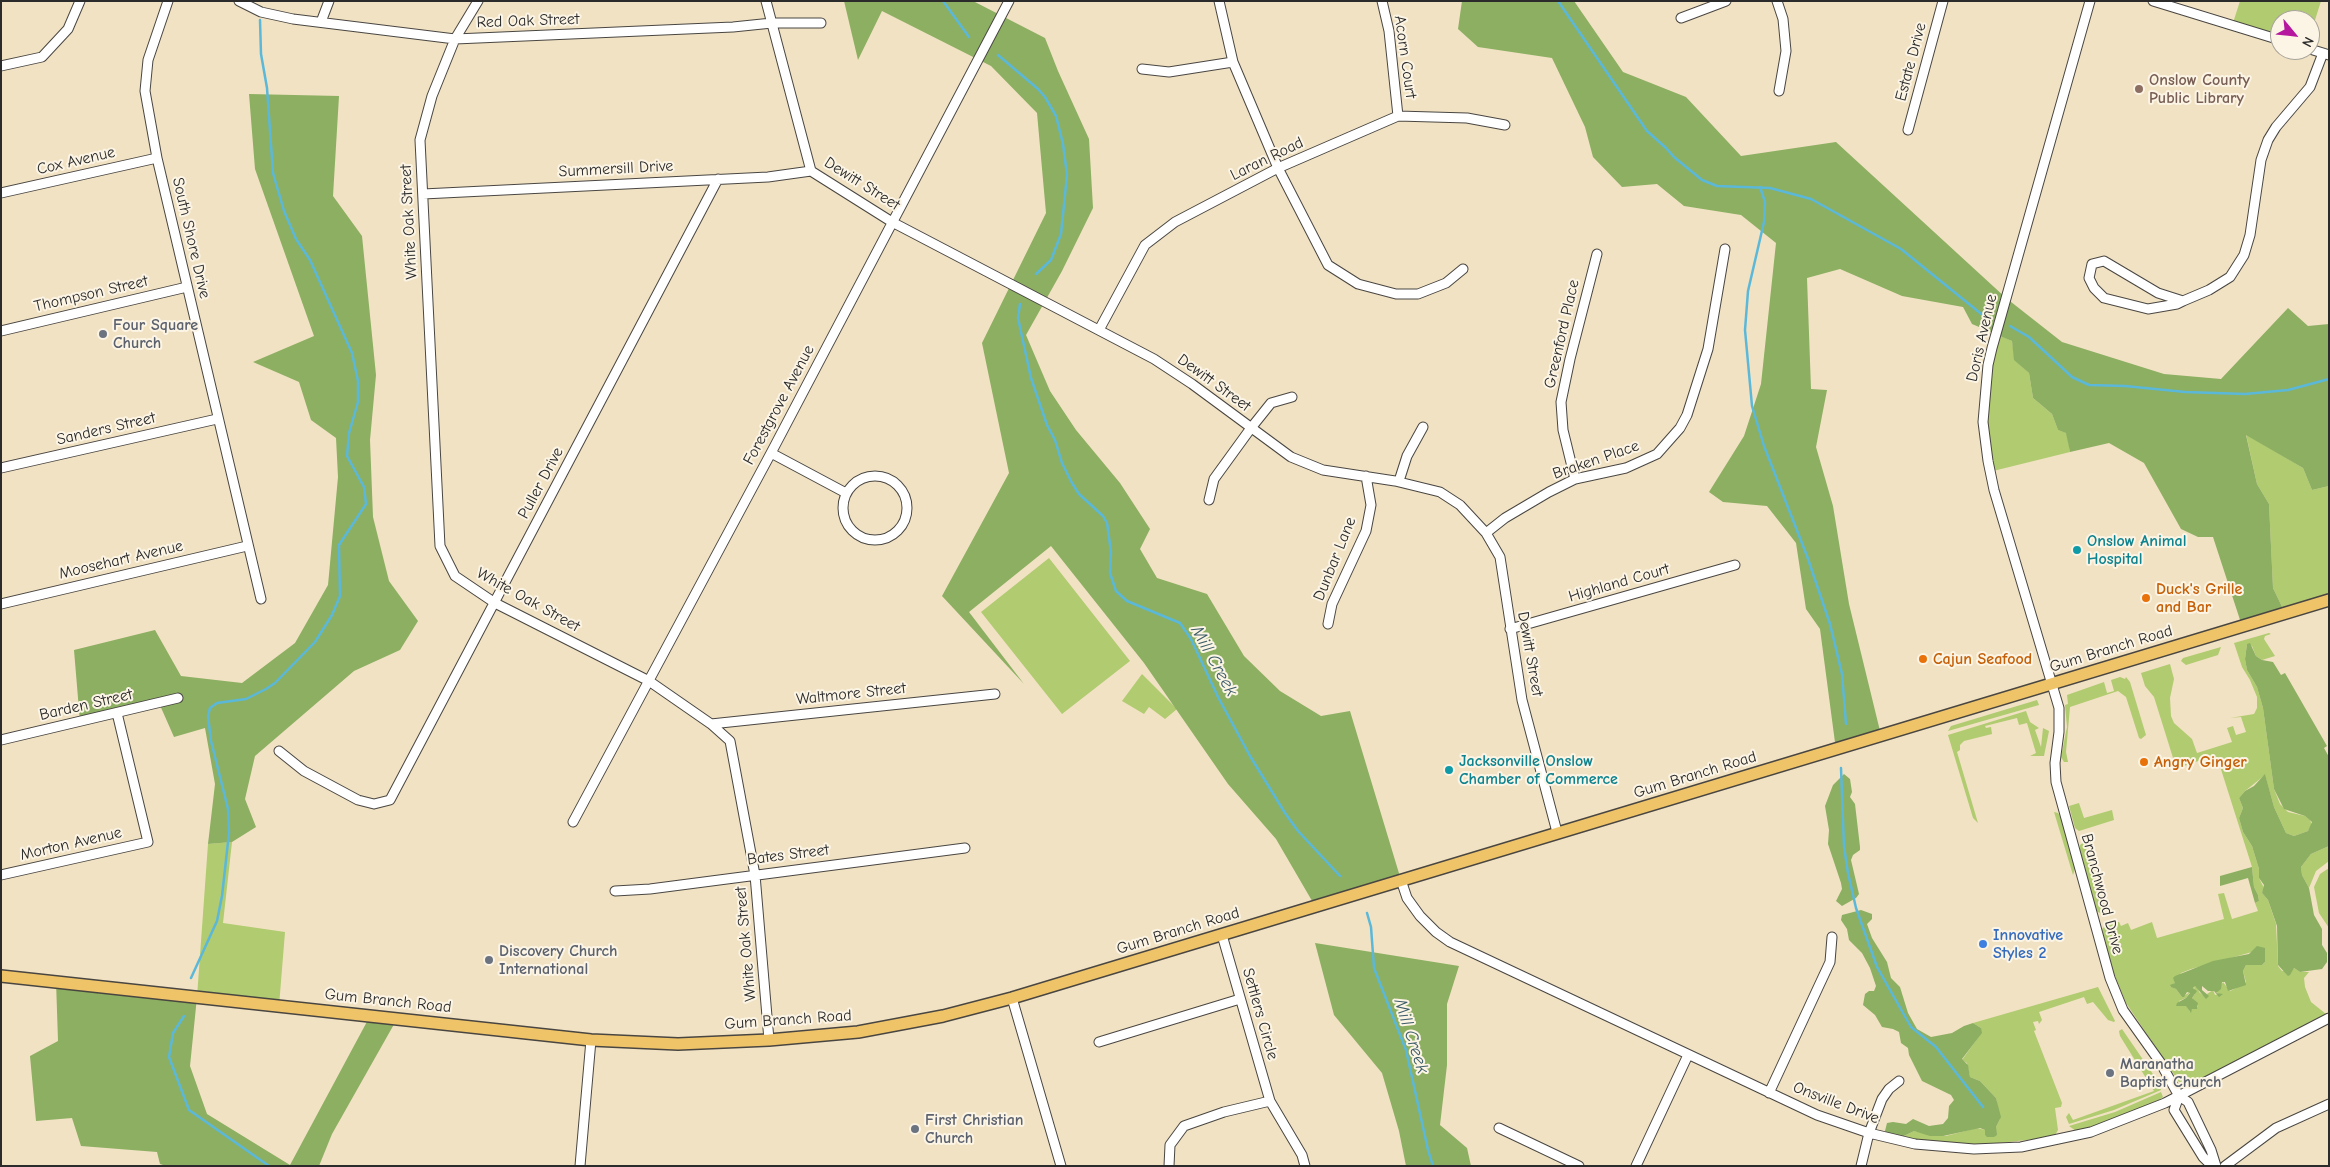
<!DOCTYPE html>
<html>
<head>
<meta charset="utf-8">
<style>
  body { margin:0 }
  #map { position:relative; width:2330px; height:1167px; overflow:hidden; background:#f1e2c3; font-family:"Comic Neue",sans-serif }
  canvas { display:block }
  .frame { position:absolute; inset:0; border:2px solid #2b2b2b; pointer-events:none }
  .north { position:absolute; left:2270px; top:10px; width:50px; height:50px; box-sizing:border-box; background:#fcf5e5; border:1px solid #a8a49b; border-radius:50%; rotate:118deg; font-size:14px; font-weight:700; line-height:20px; text-align:center; color:#2b2b2b }
  .north::after { content:''; display:block; margin:auto; width:18px; height:22px; background:#b5179e; clip-path:polygon(50% 0,100% 100%,50% 72%,0 100%) }
</style>
</head>
<body>
<div id="map">
<canvas width="2330" height="1167"></canvas>
<div class="frame"></div>
<div class="north">N</div>
</div>
<script>
const ctx = document.querySelector('canvas').getContext('2d');
ctx.lineJoin = 'round';
function fill(path, color) {
  ctx.fillStyle = color;
  ctx.fill(path, 'evenodd');
}
function toPath(rows) {
  const path = new Path2D();
  for (const r of rows) {
    if (r.length === 3) {
      path.moveTo(r[0] + r[2], r[1]);
      path.arc(r[0], r[1], r[2], 0, 2 * Math.PI);
      continue;
    }
    path.moveTo(r[0], r[1]);
    for (let i = 2; i < r.length; i += 2) path.lineTo(r[i], r[i + 1]);
  }
  return path;
}
function strokePath(path, color, width, dash) {
  ctx.strokeStyle = color;
  ctx.lineWidth = width;
  ctx.lineCap = dash ? 'butt' : 'round';
  ctx.setLineDash(dash || []);
  ctx.stroke(path);
}
function drawText(font, color, halo, rows, align = 'center') {
  ctx.font = font + ' "Comic Neue",sans-serif';
  ctx.lineWidth = 4;
  ctx.setLineDash([]);
  ctx.textBaseline = 'middle';
  ctx.strokeStyle = halo;
  ctx.fillStyle = color;
  for (const [text, x, y, turn = 0] of rows) {
    ctx.save();
    ctx.translate(x, y);
    ctx.rotate((+turn || 0) * Math.PI / 180);
    ctx.textAlign = isNaN(turn) ? turn : align;
    if (halo) ctx.strokeText(text, 0, 0);
    ctx.fillText(text, 0, 0);
    ctx.restore();
  }
}
fill(toPath([
  [2240,1,2321,1,2310,36,2310,20,2280,20,2280,40,2232,26],
  [1996,333,2012,341,2015,360,2029,373,2033,398,2052,414,2058,430,2067,433,2070,452,1989,472,1983,418],
  [2246,434,2303,468,2312,490,2329,486,2329,599,2285,613,2273,588,2269,504,2257,484],
  [1049,558,1130,661,1062,714,981,612],
  [2269,633,2271,634,2265,636,2264,639,2275,656,2262,660,2256,656,2252,646,2247,644,2245,659,2247,670,2257,687,2263,708,2274,789,2280,804,2288,812,2305,816,2310,820,2312,825,2308,831,2294,836,2286,833,2274,807,2265,775,2245,791,2239,798,2243,808,2239,818,2243,832,2252,846,2259,869,2259,878,2264,888,2262,893,2268,900,2276,924,2278,966,2282,971,2292,970,2294,968,2300,972,2309,972,2304,978,2305,987,2311,1002,2326,1014,2187,1086,2179,1082,2126,1003,2112,969,2102,929,2108,923,2119,922,2121,926,2128,923,2131,930,2152,922,2157,938,2224,919,2218,894,2224,893,2232,919,2258,911,2255,903,2259,901,2258,895,2254,887,2252,867,2219,763,2215,763,2213,756,2181,767,2180,763,2176,763,2174,761,2154,697,2145,686,2141,673,2170,664,2174,679,2170,698,2171,716,2174,723,2192,739,2197,753,2232,742,2227,728,2233,726,2236,735,2246,732,2241,717,2230,718,2254,714,2257,708,2257,697,2250,680,2242,667,2234,643],
  [2252,952,2264,952,2265,962,2262,965,2246,965,2243,971,2246,982,2243,985,2230,991,2223,982,2216,992,2219,994,2215,995,2213,990,2204,996,2199,992,2198,987,2194,986,2195,994,2192,998,2198,1005,2198,1007,2192,1009,2190,1012,2187,1006,2182,1005,2179,1001,2186,998,2190,992,2182,997,2176,989,2170,986,2175,983,2181,973,2191,969],
  [2221,647,2218,655,2186,665,2181,661,2183,658],
  [1142,674,1177,709,1165,719,1149,707,1144,714,1122,701],
  [2120,677,2125,679,2126,677,2130,682,2146,735,2141,739,2139,738,2126,697,2118,691,2070,707,2066,752,2068,762,2064,762,2061,757,2067,727,2065,705,2068,704,2067,695,2104,682,2107,693,2114,691,2111,680],
  [2037,700,2039,705,1948,731,1951,726],
  [2026,711,2030,722,2039,728,2035,730,2041,747,2043,728,2049,731,2044,756,2030,756,2036,753,2027,723,2019,725,2017,718,1985,726,1986,728,1991,727,1992,734,1964,741,1960,745,1960,750,1957,752,1978,823,1973,818,1948,735],
  [2079,803,2084,818,2112,810,2114,820,2079,831,2075,828,2069,806],
  [2054,812,2058,813,2062,819,2075,869,2073,875],
  [2087,840,2093,844,2086,848,2106,911,2104,915,2096,911,2080,851,2080,845],
  [232,842,223,923,285,932,279,1006,197,997,208,844],
  [2329,846,2329,861,2316,871,2309,888,2302,875,2301,867,2311,854],
  [2329,868,2329,928,2319,913,2314,887,2320,874],
  [2098,987,2115,1021,2114,1022,2108,1020,2093,1002,2087,1004,2084,997,2039,1012,2042,1020,2039,1024,2038,1021,2033,1022,2036,1030,2034,1031,2062,1103,2061,1107,2055,1108,2058,1130,2054,1137,1981,1145,1940,1143,1902,1137,1914,1131,1946,1136,1977,1128,1985,1130,1985,1135,1991,1137,2000,1119,1996,1098,1980,1081,1970,1077,1967,1063,1962,1060,1980,1035,1981,1028,1973,1023],
  [2122,1029,2157,1080,2161,1090,2114,1110,2069,1124,2066,1117,2069,1113,2073,1120,2154,1091,2120,1036,2119,1031],
  [2161,1092,2163,1097,2159,1100,2104,1123,2076,1131,2069,1126,2115,1112]
]), '#b0cb70');
fill(toPath([
  [844,1,973,1,1045,38,1058,71,1089,139,1093,208,1062,271,1026,335,1050,391,1076,430,1120,483,1150,529,1140,549,1157,578,1207,594,1244,656,1280,691,1321,716,1350,711,1401,880,1315,906,1276,839,1228,784,1144,663,1051,546,969,612,1024,684,942,596,1009,473,982,343,1046,213,1037,113,991,66,882,11,858,60],
  [1462,1,1574,1,1623,72,1686,97,1741,156,1836,142,2006,298,2062,342,2164,374,2221,379,2288,308,2308,326,2329,324,2329,486,2312,490,2303,468,2246,435,2257,484,2269,504,2273,588,2285,613,2242,626,2213,537,2198,537,2181,529,2144,463,2109,443,2070,452,2066,433,2058,430,2052,414,2033,398,2029,373,2014,360,2012,341,1972,324,1963,307,1902,296,1840,269,1807,278,1811,389,1827,390,1816,447,1833,506,1849,604,1881,735,1836,750,1820,629,1806,609,1796,543,1767,506,1723,502,1709,492,1744,436,1761,384,1776,243,1741,215,1684,206,1657,184,1622,187,1593,157,1585,127,1552,58,1478,47,1458,29],
  [249,94,339,96,333,196,362,236,376,375,370,440,373,517,389,581,418,621,400,650,354,671,255,756,245,799,256,827,232,842,208,844,215,784,205,728,174,737,159,703,80,722,74,650,155,630,181,676,242,683,295,643,328,585,338,477,336,438,311,420,299,382,253,362,314,336,255,169],
  [2250,643,2256,656,2262,660,2273,662,2281,675,2285,673,2327,746,2324,748,2329,757,2329,846,2311,854,2301,867,2302,875,2309,888,2314,915,2322,929,2322,945,2327,953,2327,962,2322,969,2300,972,2294,968,2290,975,2288,976,2278,965,2277,926,2268,900,2262,893,2264,885,2259,878,2259,869,2252,846,2243,832,2239,818,2243,808,2239,798,2245,791,2254,786,2265,774,2274,807,2286,833,2294,836,2308,831,2312,822,2305,816,2284,809,2274,789,2263,708,2257,687,2247,670,2245,659,2247,644],
  [1844,774,1850,779,1852,792,1850,797,1855,804,1860,847,1860,850,1853,855,1851,860,1859,894,1856,898,1842,906,1836,901,1842,889,1841,883,1828,844,1829,830,1825,806,1833,785],
  [2252,867,2254,887,2258,895,2259,901,2255,903,2248,878,2220,886,2220,876],
  [1861,910,1872,914,1872,919,1867,924,1872,938,1887,962,1891,978,1900,987,1908,1013,1917,1029,1931,1037,1952,1033,1964,1026,1973,1023,1981,1028,1982,1033,1962,1059,1968,1065,1970,1077,1980,1081,1996,1098,2001,1117,1996,1127,1997,1135,1994,1137,1987,1137,1985,1135,1985,1130,1980,1128,1943,1136,1930,1136,1914,1131,1902,1137,1886,1133,1885,1131,1887,1123,1893,1122,1906,1124,1913,1119,1929,1126,1943,1124,1948,1118,1949,1106,1954,1100,1951,1095,1922,1081,1909,1055,1908,1048,1901,1043,1899,1032,1893,1029,1882,1027,1875,1015,1863,1005,1865,994,1869,991,1874,991,1876,986,1870,968,1862,953,1849,940,1847,929,1841,920,1842,915],
  [1315,943,1459,966,1447,1004,1447,1065,1440,1125,1467,1148,1471,1166,1406,1166,1399,1131,1382,1073,1334,1015],
  [2257,946,2265,948,2265,962,2262,965,2246,965,2243,971,2246,985,2228,991,2225,982,2222,982,2221,989,2216,993,2223,994,2219,997,2214,991,2208,991,2202,986,2202,990,2209,996,2206,999,2195,986,2193,988,2197,991,2192,998,2198,1003,2197,1009,2192,1009,2191,1013,2186,1006,2176,1006,2177,1003,2186,998,2190,993,2187,992,2184,997,2182,997,2176,989,2171,987,2170,985,2175,983,2173,978,2175,976,2213,961,2249,954],
  [56,981,197,997,190,1066,207,1114,290,1165,370,1016,397,1019,332,1134,319,1166,166,1166,160,1164,157,1152,81,1146,72,1118,36,1121,30,1056,58,1041]
]), '#8caf62');
strokePath(toPath([
  [943,1,969,37],
  [1558,1,1647,131,1666,148,1674,157,1702,180,1717,186,1770,188,1811,199,1901,249,1985,317],
  [998,55,1038,89,1045,97,1056,116,1063,144,1067,175,1061,234,1051,260,1036,274],
  [1760,187,1765,202,1764,222,1748,291,1745,330,1752,406,1764,446,1807,556,1830,624,1842,674,1846,724],
  [1020,304,1018,318,1031,378,1047,425,1055,440,1062,463,1072,483,1079,494,1103,516,1107,523,1111,552,1110,573,1116,591,1127,601,1180,623,1191,639,1218,697,1250,756,1285,813,1298,831,1340,876],
  [2010,326,2029,337,2072,377,2089,385,2125,386,2185,392,2245,394,2288,390,2329,379],
  [1841,768,1844,847,1848,873,1856,908,1877,967,1911,1027,1936,1047,1983,1107],
  [1367,913,1371,927,1374,968,1406,1050,1428,1150,1433,1166],
  [191,978,217,921,222,896,229,833,228,809,211,741,208,716,210,708,217,703,246,699,266,689,275,683,315,642,332,615,340,596,339,545,366,504,364,487,347,456,349,433,358,402,358,381,352,353,310,260,296,239,284,211,273,173,267,88,261,54,260,20],
  [184,1016,173,1033,169,1057,189,1110,269,1166]
]), '#5cb8d9', 2.5);
const minor = toPath([
  [168,1,148,60,145,91,157,158,261,599],
  [239,1,261,12,293,19,455,39,733,27,772,23,821,23],
  [478,1,455,39,432,96,420,140,440,546,455,576,495,603,649,681,711,724,730,741,755,875,769,1040],
  [766,1,811,171,892,222,1154,359,1192,384,1291,457,1323,470,1395,481,1440,492,1460,505,1486,533,1500,557,1522,700,1557,832],
  [1219,1,1233,62,1278,168,1328,265,1358,284,1396,294,1418,294,1446,283,1463,269],
  [1382,1,1389,31,1398,116],
  [1777,1,1783,19,1786,51,1779,91],
  [2090,1,1992,348,1988,365,1983,422,1988,461,1994,490,2059,708,2059,732,2055,763,2056,782,2110,978,2123,1010,2160,1062,2179,1096,2188,1102,2211,1150,2216,1166],
  [2153,1,2280,40],
  [1681,18,1726,1],
  [321,22,329,1],
  [2310,49,2329,55],
  [1,66,42,57,68,29,80,1],
  [1142,69,1169,72,1233,62],
  [1908,130,1943,1],
  [1,193,157,158],
  [423,194,768,177,811,171],
  [2183,301,2158,293,2104,261,2092,264,2089,278,2094,288,2104,298,2148,309,2177,304,2183,301,2209,290,2230,277,2244,255,2250,235,2261,160,2268,140,2276,127,2310,87,2323,53],
  [1099,330,1145,245,1175,222,1278,168,1398,116,1467,118,1505,125],
  [1,331,187,287],
  [771,453,846,493],
  [1,468,217,419],
  [875,508,32],
  [1575,479,1563,430,1561,402,1570,359,1597,254],
  [1399,481,1407,456,1423,427],
  [1209,500,1214,479,1251,428,1271,403,1292,397],
  [1486,533,1505,518,1549,492,1575,479,1626,468,1657,454,1680,428,1687,415,1708,349,1725,249],
  [1,604,247,546],
  [1328,624,1332,604,1366,531,1371,505,1366,476],
  [1510,629,1735,565],
  [711,724,995,694],
  [1,740,178,698],
  [279,751,304,771,358,800,374,804,390,800,718,179],
  [573,822,771,453,1009,1],
  [1,875,148,842,117,713],
  [1401,880,1407,898,1420,916,1436,932,1450,942,1817,1115,1869,1133,1915,1144,1974,1149,2021,1147,2091,1132,2165,1103,2329,1018],
  [615,891,650,889,965,848],
  [1222,935,1270,1101,1302,1155,1305,1166],
  [1012,998,1061,1166],
  [1099,1042,1240,999],
  [1769,1093,1830,962,1832,937],
  [2179,1096,2174,1110,2203,1157,2212,1166],
  [1499,1128,1579,1166],
  [580,1166,591,1040],
  [1169,1166,1170,1145,1184,1126,1224,1112,1270,1101],
  [1636,1166,1688,1055],
  [1861,1166,1869,1133,1882,1099,1889,1089,1899,1081],
  [2225,1166,2276,1128,2329,1104]
]);
const major = toPath([
  [1,976,591,1040,678,1044,769,1040,858,1032,943,1016,1012,998,2329,600]
]);
strokePath(minor, '#494642', 11);
strokePath(major, '#494642', 14);
strokePath(minor, '#fff', 9);
strokePath(major, '#efc469', 11);
for (const [x, y, r, color] of [
  [2139,89,5,"#8d6e63"],
  [103,334,5,"#6b7280"],
  [2077,550,5,"#0f9aa8"],
  [2146,598,5,"#e8710a"],
  [1923,659,5,"#e8710a"],
  [2144,762,5,"#e8710a"],
  [1449,770,5,"#0f9aa8"],
  [1983,944,5,"#3f7fe0"],
  [489,960,5,"#6b7280"],
  [2110,1073,5,"#6b7280"],
  [915,1129,5,"#6b7280"]
]) {
  const dot = new Path2D();
  dot.arc(x, y, r, 0, 2 * Math.PI);
  ctx.fillStyle = color;
  ctx.fill(dot);
  strokePath(dot, '#fcf5e5', 2);
}
drawText('16px', '#2b2b2b', '#fcf5e5', [
  ["Red Oak Street",528,21,-2],
  ["Acorn Court",1405,57,82],
  ["Estate Drive",1911,62,-75],
  ["Laran Road",1267,159,-26],
  ["Cox Avenue",76,161,-13],
  ["Summersill Drive",616,169,-3],
  ["Dewitt Street",862,184,32],
  ["White Oak Street",409,222,-93],
  ["South Shore Drive",191,238,77],
  ["Thompson Street",91,294,-13],
  ["Greenford Place",1562,334,-77],
  ["Doris Avenue",1982,338,-77],
  ["Dewitt Street",1214,383,36],
  ["Forestgrove Avenue",779,405,-62],
  ["Sanders Street",106,429,-13],
  ["Braken Place",1596,460,-19],
  ["Puller Drive",541,483,-62],
  ["Dunbar Lane",1335,559,-68],
  ["Moosehart Avenue",121,560,-13],
  ["Highland Court",1619,583,-16],
  ["White Oak Street",528,600,29],
  ["Gum Branch Road",2111,649,-17],
  ["Dewitt Street",1530,654,80],
  ["Waltmore Street",851,694,-6],
  ["Barden Street",86,705,-13],
  ["Gum Branch Road",1695,775,-17],
  ["Morton Avenue",71,844,-13],
  ["Bates Street",788,855,-7],
  ["Branchwood Drive",2102,894,75],
  ["Gum Branch Road",1178,931,-17],
  ["White Oak Street",746,944,-95],
  ["Gum Branch Road",388,1001,6],
  ["Settlers Circle",1260,1014,74],
  ["Gum Branch Road",788,1020,-4],
  ["Onsville Drive",1836,1103,21]
]);
drawText('bold 16px', '#785e54', '#fcf5e5', [
  ["Onslow County",2149,80],
  ["Public Library",2149,98]
], 'left');
drawText('bold 16px', '#5b616d', '#fcf5e5', [
  ["Four Square",113,325],
  ["Church",113,343],
  ["Discovery Church",499,951],
  ["International",499,969],
  ["Maranatha",2120,1064],
  ["Baptist Church",2120,1082],
  ["First Christian",925,1120],
  ["Church",925,1138]
], 'left');
drawText('bold 16px', '#0d838f', '#fcf5e5', [
  ["Onslow Animal",2087,541],
  ["Hospital",2087,559],
  ["Jacksonville Onslow",1459,761],
  ["Chamber of Commerce",1459,779]
], 'left');
drawText('bold 16px', '#c56008', '#fcf5e5', [
  ["Duck's Grille",2156,589],
  ["and Bar",2156,607],
  ["Cajun Seafood",1933,659],
  ["Angry Ginger",2154,762]
], 'left');
drawText('bold 16px', '#366cbe', '#fcf5e5', [
  ["Innovative",1993,935],
  ["Styles 2",1993,953]
], 'left');
drawText('italic 18px', '#3c5c68', '#fcf5e5', [
  ["Mill Creek",1214,661,61],
  ["Mill Creek",1411,1036,72]
]);
</script>
</body>
</html>
